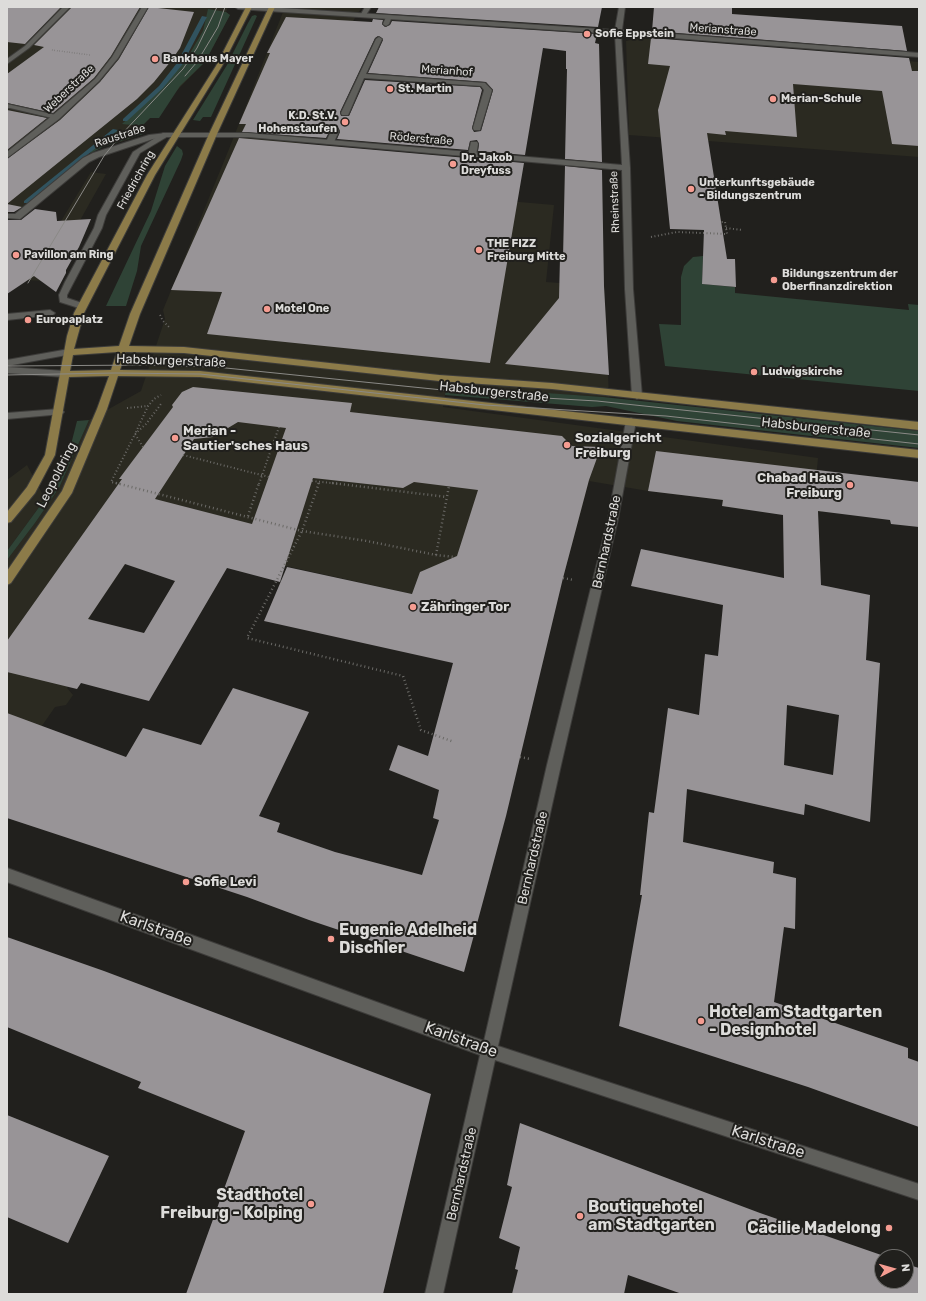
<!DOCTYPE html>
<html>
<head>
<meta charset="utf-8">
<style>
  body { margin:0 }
  #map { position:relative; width:926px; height:1301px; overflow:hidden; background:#21201d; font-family:Rubik,sans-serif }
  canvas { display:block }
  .frame { position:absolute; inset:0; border:8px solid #dddcda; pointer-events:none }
  .north { position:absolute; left:874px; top:1249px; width:40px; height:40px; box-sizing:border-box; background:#21201d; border:1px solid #6c6b69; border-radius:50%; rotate:84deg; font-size:11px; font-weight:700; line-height:16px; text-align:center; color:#dddcda }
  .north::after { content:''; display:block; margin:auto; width:14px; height:18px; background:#f59c91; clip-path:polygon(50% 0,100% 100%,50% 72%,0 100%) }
</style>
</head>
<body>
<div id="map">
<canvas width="926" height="1301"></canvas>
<div class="frame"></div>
<div class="north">N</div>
</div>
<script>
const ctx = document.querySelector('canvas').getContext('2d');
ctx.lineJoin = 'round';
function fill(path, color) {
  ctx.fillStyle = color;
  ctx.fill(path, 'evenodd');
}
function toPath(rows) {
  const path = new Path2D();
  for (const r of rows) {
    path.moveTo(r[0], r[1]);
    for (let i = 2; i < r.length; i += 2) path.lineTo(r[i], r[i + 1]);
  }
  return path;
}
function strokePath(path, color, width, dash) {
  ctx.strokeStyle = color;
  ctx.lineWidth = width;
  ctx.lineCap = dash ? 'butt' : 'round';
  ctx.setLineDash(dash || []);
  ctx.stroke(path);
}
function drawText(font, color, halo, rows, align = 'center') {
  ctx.font = font + ' Rubik,sans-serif';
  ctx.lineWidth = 4;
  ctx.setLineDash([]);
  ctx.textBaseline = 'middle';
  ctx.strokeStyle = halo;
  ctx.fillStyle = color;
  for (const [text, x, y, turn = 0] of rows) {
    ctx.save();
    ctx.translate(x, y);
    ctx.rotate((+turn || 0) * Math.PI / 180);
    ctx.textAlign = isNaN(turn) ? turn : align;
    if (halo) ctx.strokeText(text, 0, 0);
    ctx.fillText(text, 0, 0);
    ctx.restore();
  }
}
fill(toPath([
  [7,7,228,7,226,12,230,15,205,62,142,126,133,138,111,145,114,132,20,209,7,213],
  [285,7,362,7,353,21,305,129,298,151,301,183,554,205,546,282,604,286,609,397,536,393,445,395,443,407,818,458,817,469,822,512,746,503,746,510,722,506,722,500,648,491,589,481,563,578,412,594,277,564,167,503,89,618,90,619,83,629,73,681,67,688,73,695,66,705,55,707,37,733,7,793,7,560,35,523,59,488,89,420,141,391,165,319,163,310,229,149],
  [640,38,919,62,919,157,629,135,626,41],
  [91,172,106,174,46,281,25,280],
  [27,465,45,499,7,551,7,480]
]), '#2b2a21');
fill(toPath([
  [208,9,226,12,230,15,205,62,180,86,159,118,150,118,142,126,122,124,164,84,186,60,203,31],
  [255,15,257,16,211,117,203,117,200,121,193,120,227,65,248,23,252,16],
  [116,131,143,134,103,147,91,153,89,152],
  [177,146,182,150,183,154,181,160,141,246,137,271,126,306,106,306,151,211,165,166],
  [703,256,702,284,735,287,735,293,909,310,908,304,919,305,919,391,665,366,659,324,681,325,681,277,684,266,693,257],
  [447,386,603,397,919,431,919,448,677,421,606,406,592,407,445,395],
  [89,420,59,488,35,523,7,560,7,551,45,499,67,460,77,421]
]), '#2f4336');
fill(toPath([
  [202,16,207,17,182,65,163,88,127,121,123,121,123,119,159,86,177,63,202,16],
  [113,129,118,130,28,203,24,203,24,201,113,129]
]), '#31535f');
fill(toPath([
  [7,7,61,7,25,44,7,42],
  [72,7,140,7,111,56,94,78,53,113,7,103,7,74,44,47,34,45],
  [149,7,194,12,180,48,171,61,154,82,137,99,7,204,7,159,60,120,100,82,119,59],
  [379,7,602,7,598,27,376,13],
  [654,7,732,7,732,14,902,26,907,51,652,31],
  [286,17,372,22,373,19,383,20,382,24,385,27,390,25,392,21,597,34,595,43,599,44,602,162,565,159,567,69,566,69,566,51,543,48,525,155,478,151,479,144,477,140,470,141,468,150,337,139,340,132,338,128,331,128,326,138,242,132,246,124,239,124,270,53,267,53],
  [378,36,383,40,368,73,486,82,493,90,481,131,474,132,472,128,482,90,480,87,365,80,349,116,341,116,340,112,375,38],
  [651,38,909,58,912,71,919,71,919,146,892,144,882,91,793,84,797,137,725,131,726,135,707,133,727,259,735,259,736,287,702,284,704,230,670,229,658,110,670,66,648,64],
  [7,110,47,118,7,150],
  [239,138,524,163,490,363,207,334,222,292,171,290],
  [565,166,602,170,604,286,609,375,505,364,559,298,560,258,563,258],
  [7,204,22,207,14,212,7,212],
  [35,209,56,212,57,221,91,219,79,247,66,270,66,273,56,292,34,276,7,294,7,220,21,220],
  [193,387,352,403,350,412,562,436,572,446,601,447,589,480,563,578,506,816,464,972,309,920,247,897,7,818,7,713,126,757,143,728,201,745,233,688,309,712,259,816,280,823,277,832,335,852,422,875,439,820,433,818,439,790,389,770,398,745,428,756,453,663,264,621,287,567,412,594,420,572,457,556,478,490,414,482,403,488,313,478,280,582,227,568,149,701,81,683,77,689,7,672,7,641,122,479,119,479,173,407,172,405,182,392],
  [238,422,286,428,252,524,155,499,194,439,213,437],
  [125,564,175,581,144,633,88,619],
  [656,451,919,482,919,527,891,524,890,520,818,511,821,585,870,595,866,660,880,663,870,822,805,804,804,815,687,789,683,842,774,862,773,873,796,878,795,929,784,927,774,1002,908,1048,908,1058,919,1062,919,1127,808,1087,619,1026,642,895,640,895,649,812,654,813,668,708,699,715,705,654,718,656,723,605,631,586,641,549,784,578,783,515,722,506,723,500,648,491],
  [787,705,839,715,833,775,784,765],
  [7,937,104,971,431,1094,383,1294,186,1294,245,1131,138,1088,141,1082,7,1027],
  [7,1115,109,1156,68,1243,7,1217],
  [520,1123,760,1213,887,1257,882,1257,882,1281,906,1281,906,1264,919,1268,919,1294,682,1294,628,1275,624,1294,512,1294,518,1270,515,1269,520,1247,499,1238,512,1187,507,1185]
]), '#989497');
const service = toPath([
  [365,7,371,7,366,15,364,16,361,14,365,7],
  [387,15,392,16,389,24,386,26,383,24,387,15],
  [379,37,382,39,366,74,485,83,492,90,480,130,474,130,473,128,484,90,481,86,364,78,349,113,348,115,342,115,341,113,376,39,379,37],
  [7,104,56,115,60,117,56,119,10,108,7,108,7,104],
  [332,129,338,129,339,131,333,144,327,144,326,142,332,129],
  [163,133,169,133,170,135,140,153,106,215,102,228,67,295,67,298,85,304,86,306,82,309,60,302,59,295,65,282,94,228,98,215,133,152,163,133],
  [471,142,477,142,478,144,476,155,472,157,468,155,471,142]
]);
const pedestrian = toPath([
  [142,7,148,7,118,58,99,81,59,119,7,158,7,152,53,115,95,79,112,57,142,7],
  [50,310,55,313,53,315,7,320,7,314,50,310],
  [69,349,72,350,74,352,72,354,7,366,7,360,69,349],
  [7,367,65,371,70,374,65,377,7,373,7,367],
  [59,409,62,410,64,412,62,414,7,419,7,413,59,409]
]);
const minor = toPath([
  [63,7,70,7,29,48,7,64,7,59,25,46,63,7],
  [235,7,267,7,615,30,619,7,625,7,622,30,919,53,919,57,621,34,630,168,633,289,642,396,637,399,632,396,625,289,622,170,248,137,166,137,153,139,99,157,89,162,20,219,7,218,7,214,15,214,83,158,93,153,149,135,166,133,248,133,622,165,615,34,238,9,235,7],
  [631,418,636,421,618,519,561,765,498,1046,919,1184,919,1200,495,1060,443,1294,425,1294,480,1055,7,882,7,868,484,1041,547,765,608,519,626,421,631,418]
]);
const primary = toPath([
  [246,7,252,7,222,66,155,175,84,313,74,349,119,346,130,314,209,134,269,7,275,7,217,134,140,314,129,346,184,347,439,375,552,383,919,422,919,430,552,389,439,381,184,353,126,352,120,370,200,371,919,450,919,458,200,377,118,376,107,409,72,493,11,583,7,585,7,571,62,491,97,409,109,376,69,377,55,455,35,493,11,522,7,523,7,512,27,487,45,455,67,336,74,313,147,175,216,66,246,7],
  [117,352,111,370,70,371,73,355,117,352]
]);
strokePath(service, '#3d3c3a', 2);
strokePath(pedestrian, '#3d3c3a', 2);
strokePath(minor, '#3d3c3a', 2);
strokePath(primary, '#3d3c3a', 2);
strokePath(toPath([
  [52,50,90,55]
]), '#6b6a67', 1.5, [0.5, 2]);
strokePath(toPath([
  [726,228,742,230],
  [651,237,677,232,727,234,725,222,721,222],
  [160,315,163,321,170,328],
  [127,408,148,406],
  [143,447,135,434,148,406,154,399,161,395],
  [183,455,269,477],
  [312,481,340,484],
  [120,484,111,482,135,434,146,424,161,404],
  [259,484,279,427],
  [318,484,319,482]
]), '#6b6a67', 2, [1, 2.5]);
strokePath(toPath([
  [116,483,302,531,367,541,436,555,455,557],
  [319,483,302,531,247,638,403,676,421,730,454,742],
  [332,483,447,497],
  [248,516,259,483],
  [436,555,449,486],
  [563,578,574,580],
  [520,757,530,759]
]), '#6b6a67', 2.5, [1, 3]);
fill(service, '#5f5f5b');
fill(pedestrian, '#5f5f5b');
fill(minor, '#5f5f5b');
fill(primary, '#8c7b49');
strokePath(toPath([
  [185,76,197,62,218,27,225,7],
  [28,283,104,156,120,136,183,69,197,48,217,7],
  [7,366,148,365,216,367,492,395,597,401,919,435],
  [7,375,115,373,200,374,485,405,666,416,919,444]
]), '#8a8986', 1);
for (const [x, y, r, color] of [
  [587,34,4,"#f59c91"],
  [155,59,4,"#f59c91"],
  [390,89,4,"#f59c91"],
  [773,99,4,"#f59c91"],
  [345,122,4,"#f59c91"],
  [453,164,4,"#f59c91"],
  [691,189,4,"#f59c91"],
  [479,250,4,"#f59c91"],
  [16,255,4,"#f59c91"],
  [774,280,4,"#f59c91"],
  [267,309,4,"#f59c91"],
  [28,320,4,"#f59c91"],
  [754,372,4,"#f59c91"],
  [175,438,4,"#f59c91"],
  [567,445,4,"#f59c91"],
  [850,485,4,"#f59c91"],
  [413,607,4,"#f59c91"],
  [186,882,4,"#f59c91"],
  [331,939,4,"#f59c91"],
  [701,1021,4,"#f59c91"],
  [311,1204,4,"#f59c91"],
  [580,1216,4,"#f59c91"],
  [889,1228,4,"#f59c91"]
]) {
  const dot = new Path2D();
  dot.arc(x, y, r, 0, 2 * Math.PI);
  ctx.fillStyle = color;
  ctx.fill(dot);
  strokePath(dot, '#21201d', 1.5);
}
drawText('11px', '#dddcda', '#21201d', [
  ["Merianstraße",723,30,4],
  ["Merianhof",447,71,4],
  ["Weberstraße",69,89,-43],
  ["Raustraße",120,136,-18],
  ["Röderstraße",421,139,5],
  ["Friedrichring",136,180,-61],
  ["Rheinstraße",615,202,-92]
]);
drawText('bold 11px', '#dddcda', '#21201d', [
  ["Sofie Eppstein",595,34],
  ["Bankhaus Mayer",163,59],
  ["St. Martin",398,89],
  ["Merian-Schule",781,99],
  ["K.D. St.V.",337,116,"right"],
  ["Hohenstaufen",337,129,"right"],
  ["Dr. Jakob",461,158],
  ["Dreyfuss",461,171],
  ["Unterkunftsgebäude",699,183],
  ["- Bildungszentrum",699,196],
  ["THE FIZZ",487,244],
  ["Freiburg Mitte",487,257],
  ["Pavillon am Ring",24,255],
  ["Bildungszentrum der",782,274],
  ["Oberfinanzdirektion",782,287],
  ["Motel One",275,309],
  ["Europaplatz",36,320],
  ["Ludwigskirche",762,372]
], 'left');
drawText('13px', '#dddcda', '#21201d', [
  ["Habsburgerstraße",171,361,2],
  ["Habsburgerstraße",494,392,6],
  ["Habsburgerstraße",816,428,6],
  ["Leopoldring",57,475,-63],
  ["Bernhardstraße",607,542,-78],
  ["Bernhardstraße",533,858,-77],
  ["Bernhardstraße",462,1174,-77]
]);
drawText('bold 13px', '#dddcda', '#21201d', [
  ["Merian -",183,431],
  ["Sautier'sches Haus",183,446],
  ["Sozialgericht",575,438],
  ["Freiburg",575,453],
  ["Chabad Haus",842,478,"right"],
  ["Freiburg",842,493,"right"],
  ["Zähringer Tor",421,607],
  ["Sofie Levi",194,882]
], 'left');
drawText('16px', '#dddcda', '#21201d', [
  ["Karlstraße",156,929,20],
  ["Karlstraße",461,1040,20],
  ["Karlstraße",768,1142,18]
]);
drawText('bold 16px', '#dddcda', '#21201d', [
  ["Eugenie Adelheid",339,930],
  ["Dischler",339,948],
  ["Hotel am Stadtgarten",709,1012],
  ["- Designhotel",709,1030],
  ["Stadthotel",303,1195,"right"],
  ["Freiburg - Kolping",303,1213,"right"],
  ["Boutiquehotel",588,1207],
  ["am Stadtgarten",588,1225],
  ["Cäcilie Madelong",881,1228,"right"]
], 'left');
</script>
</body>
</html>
